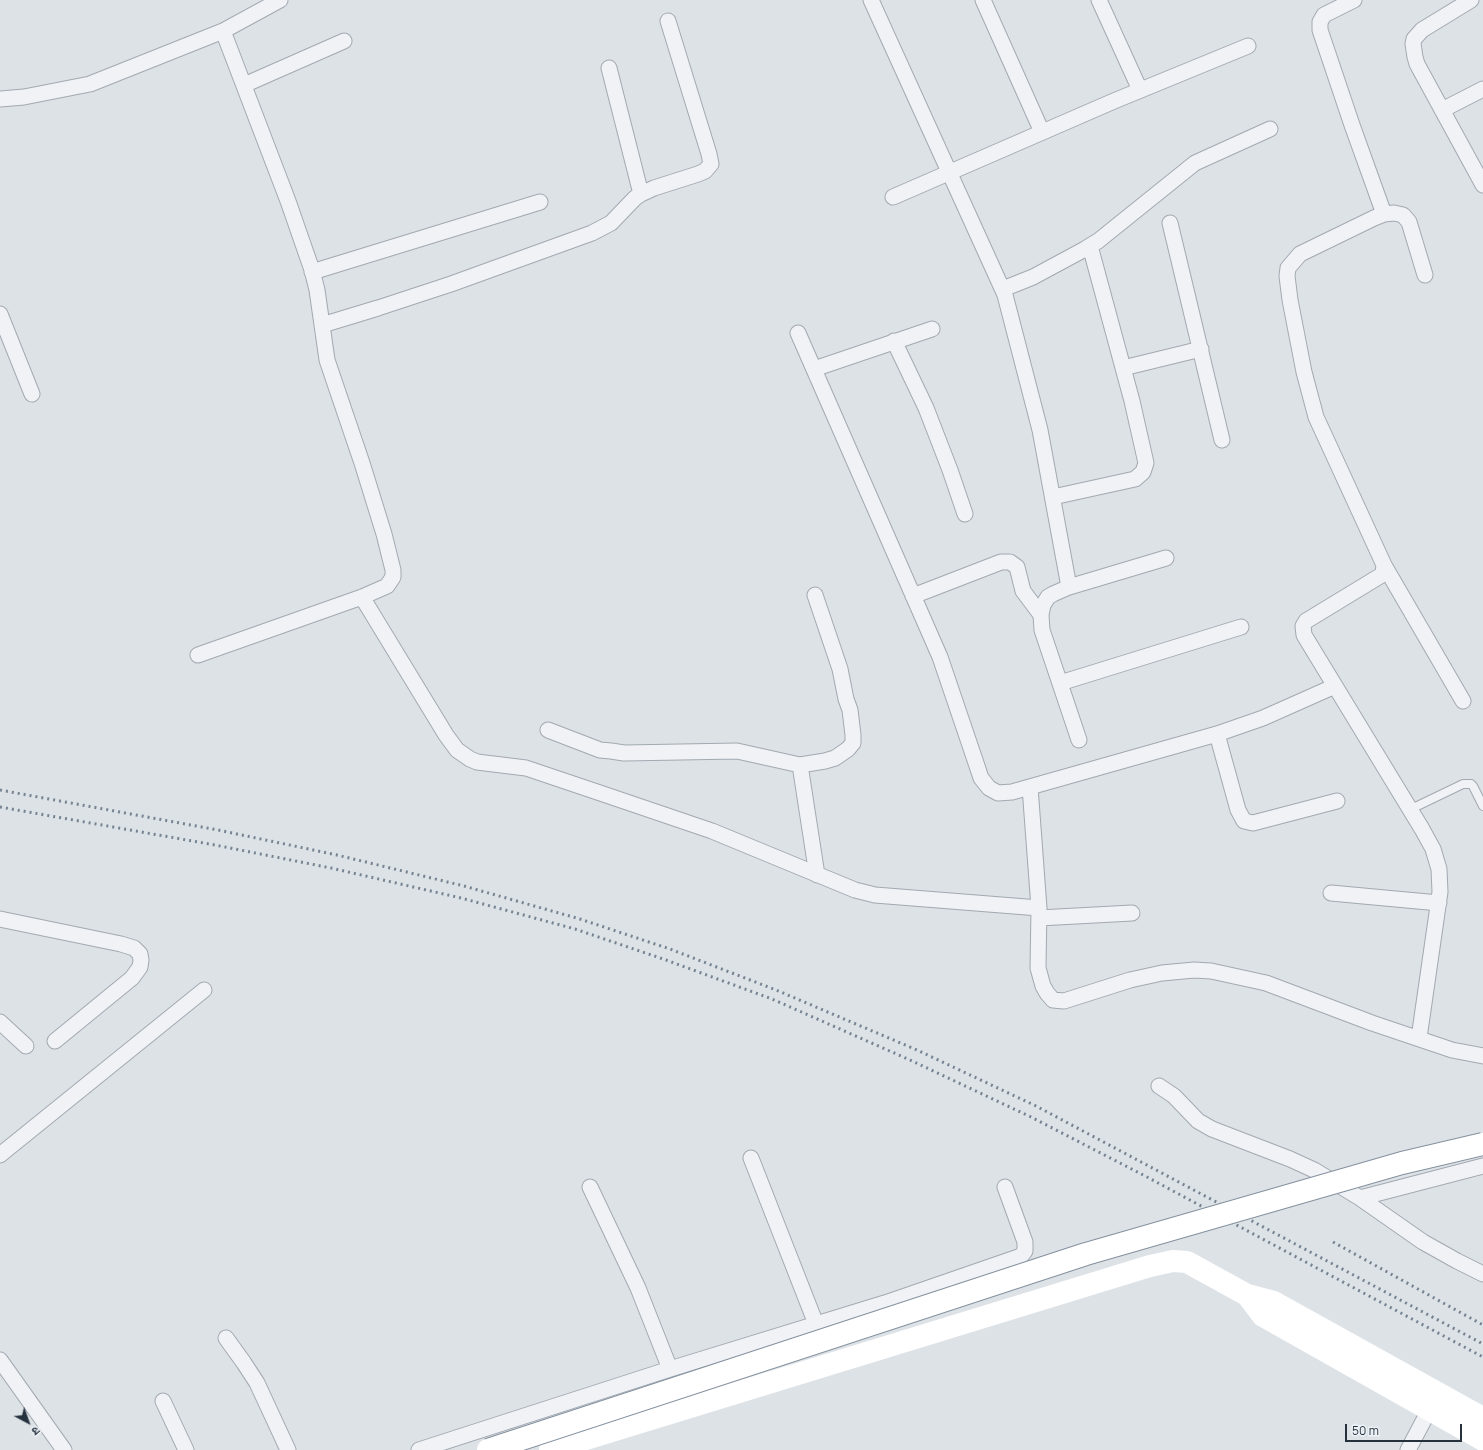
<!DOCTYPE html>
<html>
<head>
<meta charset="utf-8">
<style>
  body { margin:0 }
  #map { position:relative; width:1483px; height:1450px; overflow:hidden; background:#dde2e7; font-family:Manrope,"Noto Sans Devanagari",sans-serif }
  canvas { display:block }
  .north { position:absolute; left:8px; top:1402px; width:40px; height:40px; -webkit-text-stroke:3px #ecf1f5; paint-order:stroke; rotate:139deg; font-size:11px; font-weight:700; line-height:16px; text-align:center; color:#26313e }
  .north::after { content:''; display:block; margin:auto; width:14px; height:18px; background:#26313e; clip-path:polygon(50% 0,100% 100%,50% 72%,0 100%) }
  .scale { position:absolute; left:1345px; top:1424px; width:117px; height:18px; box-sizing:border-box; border:2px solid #26313e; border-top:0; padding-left:5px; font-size:12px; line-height:14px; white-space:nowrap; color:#26313e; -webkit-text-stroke:3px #ecf1f5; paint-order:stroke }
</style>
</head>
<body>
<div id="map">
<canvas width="1483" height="1450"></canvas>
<div class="north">उ</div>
<div class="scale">50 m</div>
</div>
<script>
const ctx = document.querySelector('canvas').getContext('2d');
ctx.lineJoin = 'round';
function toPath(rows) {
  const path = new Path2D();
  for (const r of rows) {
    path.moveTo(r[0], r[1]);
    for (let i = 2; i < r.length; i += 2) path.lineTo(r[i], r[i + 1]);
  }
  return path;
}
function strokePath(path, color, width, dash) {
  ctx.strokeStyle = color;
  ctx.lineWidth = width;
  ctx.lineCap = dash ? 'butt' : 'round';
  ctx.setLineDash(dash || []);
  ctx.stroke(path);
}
const lane = toPath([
  [1411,809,1463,784,1471,784,1473,786,1483,806]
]);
const street = toPath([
  [871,0,1005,295,1040,430,1069,587],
  [983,0,1042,132],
  [1099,0,1140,90],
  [1354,0,1324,15,1320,22,1320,30,1352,125,1384,214],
  [1471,0,1422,30,1414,39,1413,44,1415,57,1417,64,1483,185],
  [609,68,641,194],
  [244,85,344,41],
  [0,99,24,97,90,84,223,31,280,0],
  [1442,110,1483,89],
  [893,197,1114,101,1248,46],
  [1170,223,1222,440],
  [312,272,540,202],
  [1003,289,1033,277,1085,249,1098,241,1195,163,1270,129],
  [0,314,32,394],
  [322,325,378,308,451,284,592,233,611,223,635,198,641,194,654,188,698,174,705,171,711,164,709,154,668,21],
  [798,333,940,657,976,763,981,778,989,788,998,793,1012,792,1217,734,1263,718,1335,686],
  [894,341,926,408,950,470,965,514],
  [1123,368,1201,349],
  [814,369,932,329],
  [1053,497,1135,479,1143,472,1146,463,1132,401,1090,246],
  [1384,565,1463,701],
  [913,596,1001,562,1010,562,1017,567,1023,591,1041,615],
  [362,597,446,735,457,750,470,759,477,762,526,768,609,796,712,831,855,890,875,895,1039,908],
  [198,655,362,597,387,586,393,577,393,570,384,534,362,463,327,360,317,290,312,270,288,201,223,31],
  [1060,683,1241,627],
  [548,730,600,750,611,751,624,753,737,751,800,765,825,761,835,758,848,749,853,743,853,735,850,710,846,699,840,669,815,595],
  [1217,734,1238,810,1244,821,1253,823,1337,801],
  [1079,740,1042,630,1041,615,1043,605,1048,597,1053,594,1069,587,1166,558],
  [800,765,817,875],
  [1030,787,1039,908,1038,968,1043,986,1047,993,1053,1000,1064,1001,1130,980,1162,973,1194,970,1211,971,1266,983,1372,1023,1452,1050,1483,1056],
  [1331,893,1439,903],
  [1039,918,1132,913],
  [0,919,121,944,134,948,140,954,141,960,140,967,132,978,55,1041],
  [0,1022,26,1046],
  [1419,1038,1440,892,1439,869,1433,849,1422,829,1304,635,1303,626,1306,621,1380,576,1383,573,1384,565,1316,417,1304,372,1290,300,1287,276,1288,268,1300,254,1374,218,1384,214,1394,213,1403,215,1409,222,1425,275],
  [1159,1086,1174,1096,1198,1121,1212,1129,1290,1159,1314,1170,1360,1198,1423,1242,1457,1261,1483,1274],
  [0,1155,204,990],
  [751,1158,816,1324],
  [590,1187,638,1288,670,1369],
  [1360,1198,1483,1166],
  [226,1338,244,1363,257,1383,288,1450],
  [0,1360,64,1450],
  [163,1401,186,1450],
  [419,1450,670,1369,885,1303,1021,1256,1025,1251,1025,1242,1005,1187],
  [1408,1450,1434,1401]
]);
strokePath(lane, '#a2a9b1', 10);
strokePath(street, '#a2a9b1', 17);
strokePath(lane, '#f0f2f6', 8);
strokePath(street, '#f0f2f6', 15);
strokePath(toPath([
  [1247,1295,1263,1316,1483,1440],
  [550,1450,1150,1266,1173,1261,1187,1262,1247,1295,1274,1302,1483,1418]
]), '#fff', 22);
strokePath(toPath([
  [0,790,218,830,337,855,464,886,580,919,670,949,776,990,917,1050,1036,1106,1483,1344],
  [0,807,215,845,331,868,461,898,575,929,666,960,772,999,910,1060,1031,1117,1147,1177,1483,1357],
  [1333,1242,1483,1325]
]), '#768391', 3, [2, 4]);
const highwayBridge = toPath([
  [488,1450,1086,1254,1402,1163,1483,1144]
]);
strokePath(highwayBridge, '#84919e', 24, []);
strokePath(highwayBridge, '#fff', 22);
</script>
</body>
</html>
